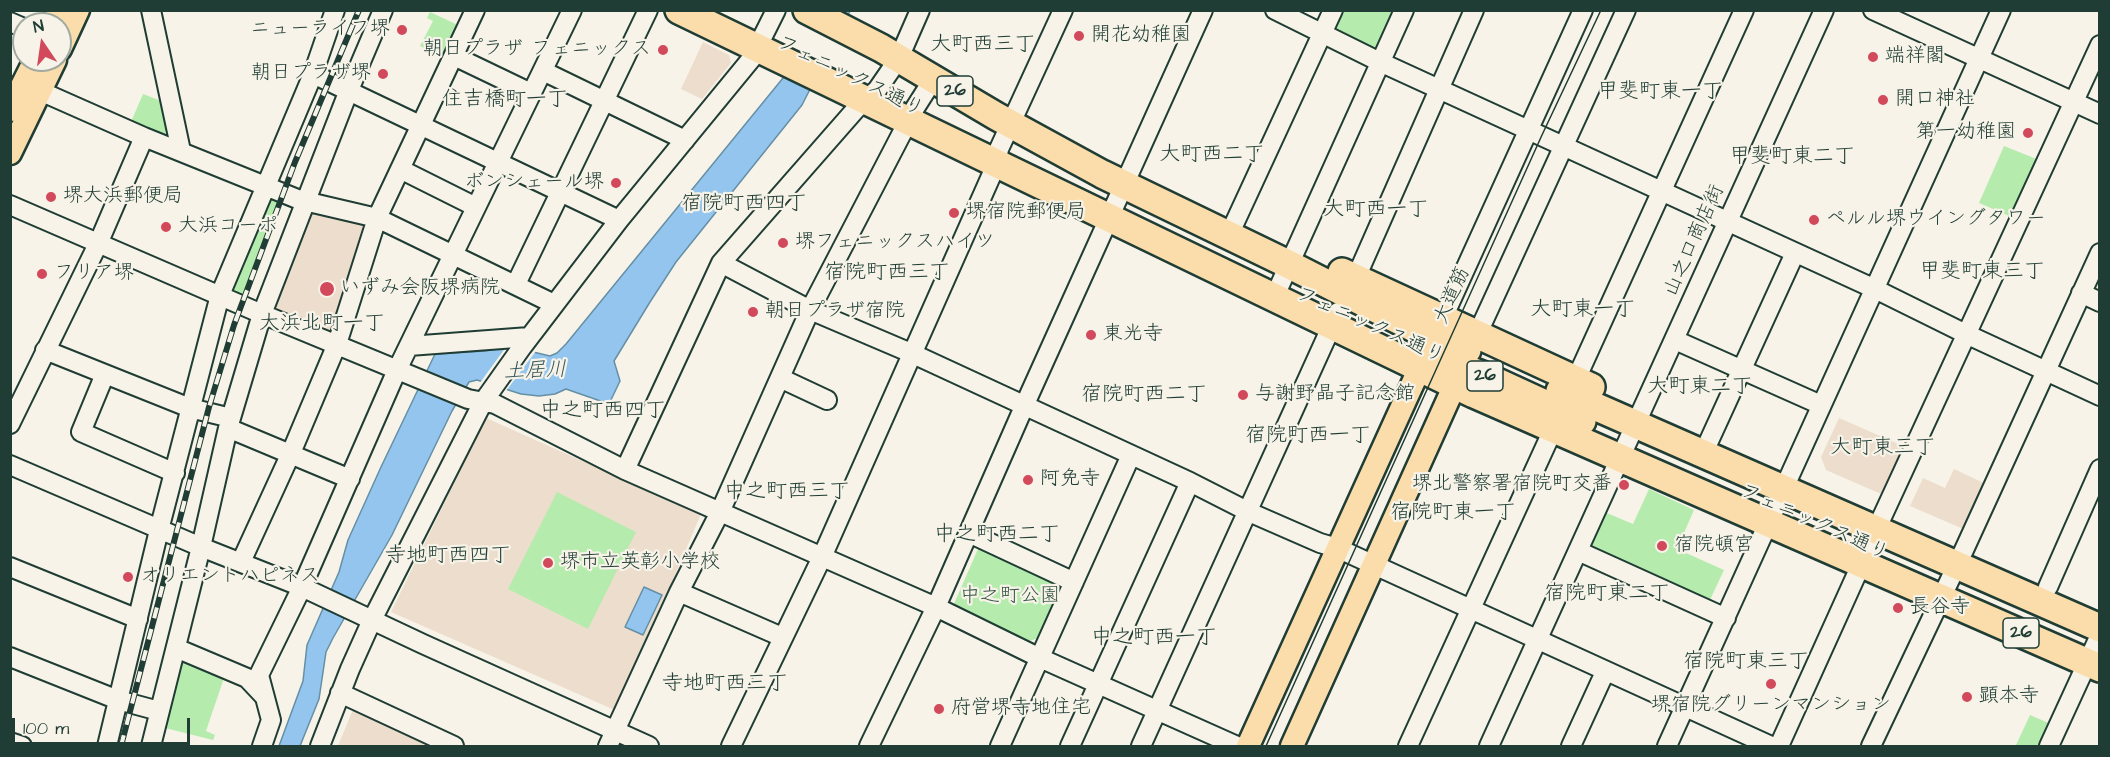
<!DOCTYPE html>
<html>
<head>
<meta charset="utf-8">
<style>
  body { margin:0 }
  #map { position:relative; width:2110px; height:757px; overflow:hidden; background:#f7f3e8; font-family:"Architects Daughter",sans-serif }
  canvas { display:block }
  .frame { position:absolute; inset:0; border:12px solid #1f3d34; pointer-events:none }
  .north { position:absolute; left:12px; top:12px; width:60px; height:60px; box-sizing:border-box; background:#f7f3e8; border:2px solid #a1aaa0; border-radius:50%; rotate:347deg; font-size:16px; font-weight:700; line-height:24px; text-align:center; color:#1f3d34 }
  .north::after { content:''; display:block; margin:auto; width:21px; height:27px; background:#d1495b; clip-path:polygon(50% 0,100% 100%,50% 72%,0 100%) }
  .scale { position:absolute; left:12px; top:718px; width:178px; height:27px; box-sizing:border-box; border:3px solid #1f3d34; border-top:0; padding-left:8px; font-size:18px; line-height:21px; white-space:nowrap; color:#1f3d34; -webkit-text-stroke:4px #f7f3e8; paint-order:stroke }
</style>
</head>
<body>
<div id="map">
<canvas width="2110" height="757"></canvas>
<div class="frame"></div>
<div class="north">N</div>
<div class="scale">100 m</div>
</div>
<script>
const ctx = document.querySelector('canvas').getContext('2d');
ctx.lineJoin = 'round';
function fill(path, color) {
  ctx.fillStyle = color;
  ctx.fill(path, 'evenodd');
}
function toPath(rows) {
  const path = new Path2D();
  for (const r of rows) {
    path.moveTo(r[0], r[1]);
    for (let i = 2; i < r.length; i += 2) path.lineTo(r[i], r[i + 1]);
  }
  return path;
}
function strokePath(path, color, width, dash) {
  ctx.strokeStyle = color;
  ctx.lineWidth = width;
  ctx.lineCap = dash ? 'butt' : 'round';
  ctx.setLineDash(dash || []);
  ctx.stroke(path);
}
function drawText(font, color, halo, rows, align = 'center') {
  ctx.font = font + ' "Architects Daughter","Klee One",sans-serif';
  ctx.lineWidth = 4.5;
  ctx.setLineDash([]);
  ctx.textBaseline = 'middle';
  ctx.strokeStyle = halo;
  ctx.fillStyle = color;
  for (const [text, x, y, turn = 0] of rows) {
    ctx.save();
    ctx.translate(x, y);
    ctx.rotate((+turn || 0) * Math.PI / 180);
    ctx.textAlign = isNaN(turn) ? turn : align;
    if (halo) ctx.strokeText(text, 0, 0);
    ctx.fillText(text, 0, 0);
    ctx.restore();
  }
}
fill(toPath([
  [703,42,729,55,731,63,702,99,681,89],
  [309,210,365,218,368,228,331,336,274,313,272,307],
  [486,418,701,514,617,711,391,612],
  [1839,418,1910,449,1888,497,1826,470,1821,457],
  [1954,469,1988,485,1968,531,1910,506,1923,478,1945,488],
  [354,707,441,746,338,746]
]), '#edddcc');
fill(toPath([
  [1342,11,1399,11,1382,48,1376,50,1337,33,1335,25],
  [430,12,458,25,443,57,420,46,433,21,427,18],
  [143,94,164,102,169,124,164,136,131,122],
  [2004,146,2039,160,2014,218,1979,203],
  [266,196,283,200,246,296,230,290],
  [1649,489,1694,510,1677,549,1724,570,1709,602,1589,548,1602,511,1633,524],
  [557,492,636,532,588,629,508,589],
  [983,546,1060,582,1062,589,1038,638,1027,642,953,606,978,549],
  [182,658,225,675,206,731,215,735,213,740,161,727],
  [2030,715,2051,724,2041,746,2018,746,2016,745]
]), '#b5ecae');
const water = toPath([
  [813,11,850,11,802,105,676,262,650,302,614,361,620,381,609,404,566,389,555,394,539,396,521,394,477,380,469,382,452,411,392,535,333,638,326,652,319,699,300,746,279,746,303,681,307,645,339,572,348,540,381,467,435,354,485,351,508,346,550,356,557,353,566,344,783,78,813,11],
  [644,587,662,595,643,635,625,627,644,587]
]);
fill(water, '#94c5ef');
strokePath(water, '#658fa4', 1.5);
fill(toPath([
  [810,10,850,19,814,90,781,74],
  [509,343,536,351,506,391,479,384]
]), '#f7f3e8');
const minor = toPath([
  [151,10,181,151],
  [1275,10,1380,62,1875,289,1966,334,2100,396],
  [1873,10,2100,114],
  [10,22,24,28],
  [454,56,531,93],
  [543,71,685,140],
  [313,74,619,220],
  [40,91,144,137,300,200,377,218,554,304],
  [400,169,476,207],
  [10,205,262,314,468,399,495,404,625,470,936,607,1040,658,1237,746],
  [1229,235,1333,10],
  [721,263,810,310,911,353,1190,482,1249,512,1320,543,1337,548,1771,746],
  [516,284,648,10],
  [1351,289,1474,10],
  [2081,293,2100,302],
  [1274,298,1404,10],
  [1443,318,1583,10],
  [1477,335,1626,10],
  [1675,340,1821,405],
  [409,346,529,337],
  [45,350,190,408,231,418],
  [105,374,81,432,175,473],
  [780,378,827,400],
  [1572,388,1744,10],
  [10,424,98,244,144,137],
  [228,428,350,479],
  [1703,454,1795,253],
  [10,465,201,547,302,587,423,644,649,746],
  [625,470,721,263,856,109,877,90,899,58,920,10],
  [1876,530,2100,45],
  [969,533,1074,582],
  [1578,551,1726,618],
  [241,562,291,453,337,344,377,218,475,10],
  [10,567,138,619],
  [2048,587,2100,469],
  [679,592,782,637],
  [176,648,247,678,263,695],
  [10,657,118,700,159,711],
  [340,693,454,746],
  [10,742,22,746],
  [107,746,159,530,220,295,313,74,335,10],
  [151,746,201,547,228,428,262,314,349,90,383,10],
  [262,746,271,720,259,675,302,587,397,370,572,10],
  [320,746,350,669,372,620,483,402,522,347,619,220,752,58,776,10],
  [608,746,679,592,720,512,810,310,915,108,934,78],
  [731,746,822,557,996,165,999,149,1063,10],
  [869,746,936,607,1030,393,1203,10],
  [1000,746,1131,455],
  [1070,746,1190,482],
  [1141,746,1338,312],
  [1408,746,1557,421],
  [1489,746,1824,10],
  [1571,746,1605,672],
  [1667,746,2001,10],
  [1779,746,1869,547],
  [1871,746,1964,550,2100,253],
  [2049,746,2100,635]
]);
const major = toPath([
  [52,24,59,10],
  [60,49,78,10],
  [10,110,35,60],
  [10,153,55,60],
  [1248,746,1427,352],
  [1292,746,1462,369]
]);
const highway = toPath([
  [679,10,1474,394,2100,668],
  [807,10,881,48,996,116,1102,174,1290,265,1416,329,1467,350],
  [1342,272,1591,387],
  [1422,352,1482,375,1582,421],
  [1560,391,2100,628]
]);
strokePath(minor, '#1f3d34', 22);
strokePath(major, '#1f3d34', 27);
strokePath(highway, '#1f3d34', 32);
strokePath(minor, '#f7f3e8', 18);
strokePath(major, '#fbddab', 22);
strokePath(highway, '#fbddab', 27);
strokePath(toPath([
  [1266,746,1542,135,1601,10]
]), '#1f3d34', 1.5);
const rail = toPath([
  [121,746,209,407,234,325,295,162,359,10]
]);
strokePath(rail, '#1f3d34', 6);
strokePath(rail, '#f7f3e8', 4, [11]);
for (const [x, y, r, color] of [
  [402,30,6,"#d1495b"],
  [1079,36,6,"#d1495b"],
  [663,50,6,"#d1495b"],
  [1873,57,6,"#d1495b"],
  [383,74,6,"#d1495b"],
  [1883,100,6,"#d1495b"],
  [2028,133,6,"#d1495b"],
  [616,183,6,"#d1495b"],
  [51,197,6,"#d1495b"],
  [954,213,6,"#d1495b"],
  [1814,220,6,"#d1495b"],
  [166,227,6,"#d1495b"],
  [783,243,6,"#d1495b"],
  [42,274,6,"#d1495b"],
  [327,289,8,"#d1495b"],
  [753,312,6,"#d1495b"],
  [1091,335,6,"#d1495b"],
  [1243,395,6,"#d1495b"],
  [1028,480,6,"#d1495b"],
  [1624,485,6,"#d1495b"],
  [1662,546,6,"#d1495b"],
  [548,563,6,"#d1495b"],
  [128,577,6,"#d1495b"],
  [1898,608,6,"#d1495b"],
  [1771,684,6,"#d1495b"],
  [1967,697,6,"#d1495b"],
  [939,709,6,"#d1495b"]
]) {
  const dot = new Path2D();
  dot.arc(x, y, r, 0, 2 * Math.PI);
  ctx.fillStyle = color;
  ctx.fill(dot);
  strokePath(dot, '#f7f3e8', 2);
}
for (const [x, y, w] of [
  [955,91,36],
  [1485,376,36],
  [2021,633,36]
]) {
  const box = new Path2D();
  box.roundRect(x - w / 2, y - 15, w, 30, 4.5);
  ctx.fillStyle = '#f7f3e8';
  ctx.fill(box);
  strokePath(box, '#1f3d34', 1.5);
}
drawText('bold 18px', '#1f3d34', null, [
  ["26",955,91],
  ["26",1485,376],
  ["26",2021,633]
]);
drawText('20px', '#1f3d34', '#f7f3e8', [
  ["ニューライフ堺",390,30,"right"],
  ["開花幼稚園",1091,36],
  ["朝日プラザ フェニックス",651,50,"right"],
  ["端祥閣",1885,57],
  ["朝日プラザ堺",371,74,"right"],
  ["開口神社",1895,100],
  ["第一幼稚園",2016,133,"right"],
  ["ボンシェール堺",604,183,"right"],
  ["堺大浜郵便局",63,197],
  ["堺宿院郵便局",966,213],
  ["ペルル堺ウイングタワー",1826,220],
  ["大浜コーポ",178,227],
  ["堺フェニックスハイツ",795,243],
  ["フリア堺",54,274],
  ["いずみ会阪堺病院",340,289],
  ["朝日プラザ宿院",765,312],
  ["東光寺",1103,335],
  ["与謝野晶子記念館",1255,395],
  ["阿免寺",1040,480],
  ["堺北警察署宿院町交番",1612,485,"right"],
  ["宿院頓宮",1674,546],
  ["堺市立英彰小学校",560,563],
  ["オリエントハピネス",140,577],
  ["長谷寺",1910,608],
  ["顕本寺",1979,697],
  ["堺宿院グリーンマンション",1771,706,"center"],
  ["府営堺寺地住宅",951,709]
], 'left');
drawText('20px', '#1f3d34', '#f7f3e8', [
  ["フェニックス通り",850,77,26],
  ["山之口商店街",1695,241,-66],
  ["大道筋",1453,296,-66],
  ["フェニックス通り",1370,326,24],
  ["フェニックス通り",1814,523,24]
]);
drawText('20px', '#365746', '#f7f3e8', [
  ["中之町公園",1010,597]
]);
drawText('21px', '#1f3d34', '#f7f3e8', [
  ["大町西三丁",983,46],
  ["甲斐町東一丁",1660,93],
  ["住吉橋町一丁",505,101],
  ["大町西二丁",1212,156],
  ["甲斐町東二丁",1792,158],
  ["宿院町西四丁",744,205],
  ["大町西一丁",1376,211],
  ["甲斐町東三丁",1982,273],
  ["宿院町西三丁",887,274],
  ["大町東一丁",1583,311],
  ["大浜北町一丁",322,325],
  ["大町東二丁",1700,388],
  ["宿院町西二丁",1144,396],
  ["中之町西四丁",603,412],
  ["宿院町西一丁",1308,437],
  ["大町東三丁",1883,449],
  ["中之町西三丁",787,493],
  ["宿院町東一丁",1453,514],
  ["中之町西二丁",997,536],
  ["寺地町西四丁",448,557],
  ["宿院町東二丁",1607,595],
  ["中之町西一丁",1154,639],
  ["宿院町東三丁",1746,663],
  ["寺地町西三丁",725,685]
]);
drawText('italic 21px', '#365859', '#f7f3e8', [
  ["土居川",535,372,-2]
]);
</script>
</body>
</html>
